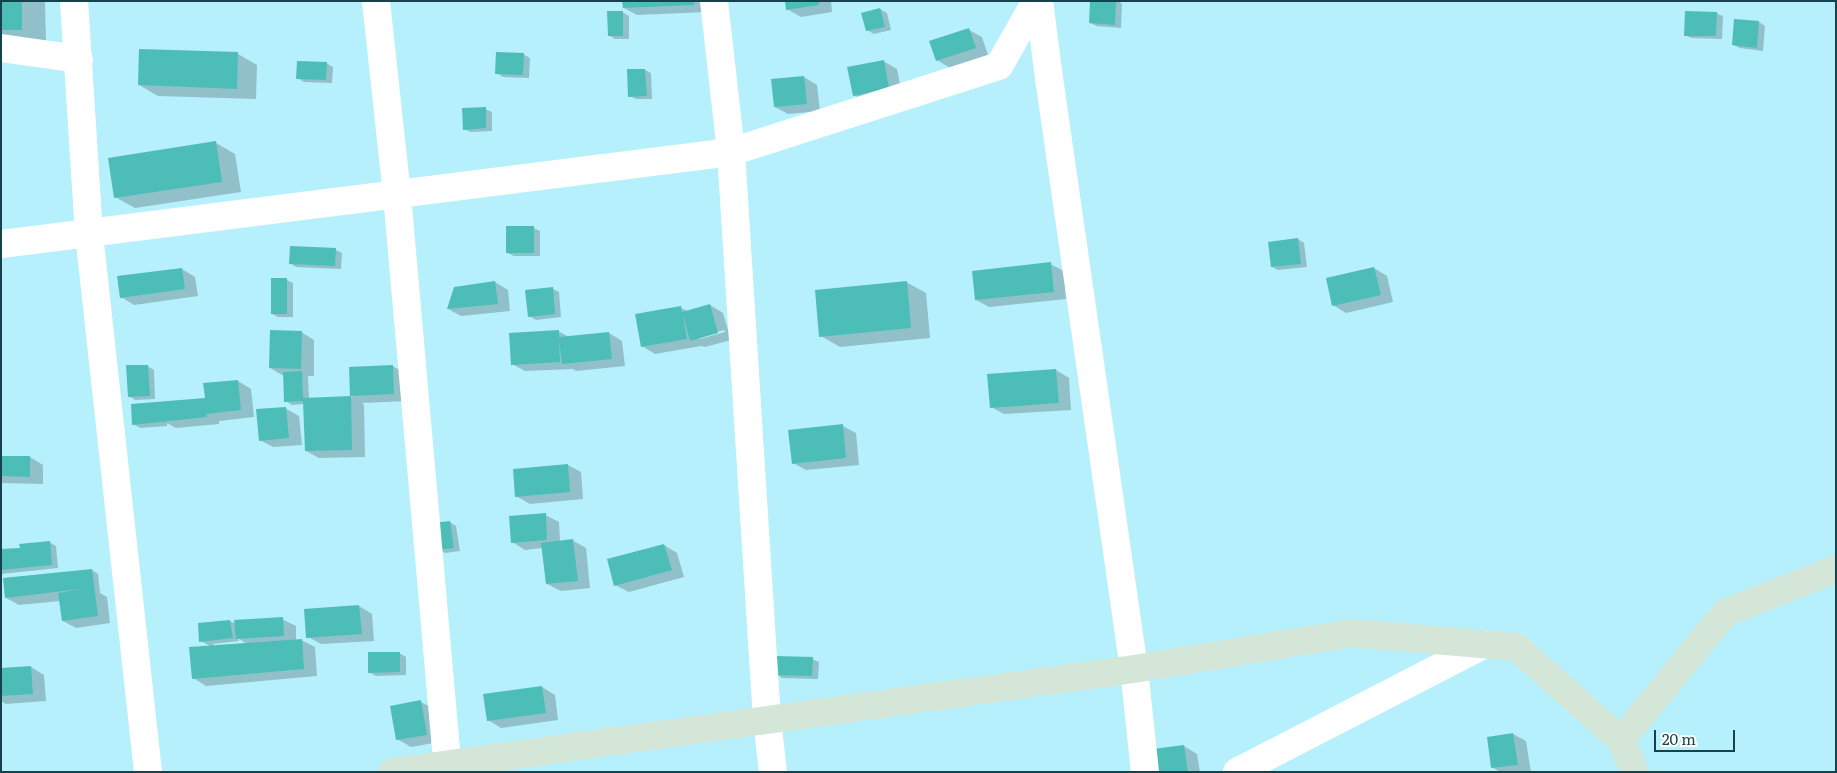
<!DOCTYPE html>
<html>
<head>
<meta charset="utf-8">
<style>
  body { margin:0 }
  #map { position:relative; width:1837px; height:773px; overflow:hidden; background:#b6f0fc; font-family:Literata,serif }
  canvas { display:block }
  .frame { position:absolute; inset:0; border:2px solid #16434b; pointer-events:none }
  .scale { position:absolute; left:1654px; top:730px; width:81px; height:22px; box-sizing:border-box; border:2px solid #16434b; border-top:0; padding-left:6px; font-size:15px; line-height:18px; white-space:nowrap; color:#16434b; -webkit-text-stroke:4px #fff; paint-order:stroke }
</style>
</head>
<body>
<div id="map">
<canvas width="1837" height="773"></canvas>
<div class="frame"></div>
<div class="scale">20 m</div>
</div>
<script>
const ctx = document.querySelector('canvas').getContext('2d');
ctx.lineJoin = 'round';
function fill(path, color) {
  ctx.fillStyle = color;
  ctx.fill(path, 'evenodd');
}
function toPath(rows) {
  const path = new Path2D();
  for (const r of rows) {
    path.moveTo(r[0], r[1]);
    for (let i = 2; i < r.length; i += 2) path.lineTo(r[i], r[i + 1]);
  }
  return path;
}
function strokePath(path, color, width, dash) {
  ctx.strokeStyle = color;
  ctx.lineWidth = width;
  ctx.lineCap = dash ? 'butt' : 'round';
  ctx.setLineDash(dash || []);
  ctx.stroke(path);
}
fill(toPath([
  [1,1,45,1,46,43,1,44],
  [623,1,706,1,707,12,637,15,624,8],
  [786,1,831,1,832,12,801,17,787,9],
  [1092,1,1118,1,1122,4,1121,28,1097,26,1090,23],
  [880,9,887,13,891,30,874,34,867,30],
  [622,12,629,16,629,39,615,39,609,35],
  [1716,13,1723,16,1722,39,1691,38,1685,35],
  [1735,20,1759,22,1765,26,1763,51,1740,48,1733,45],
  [969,30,982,37,988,55,950,68,937,60],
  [238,54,257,65,256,99,158,96,139,85],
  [523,54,530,58,529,78,503,77,497,73],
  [883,61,897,69,902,95,867,102,854,95],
  [326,63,333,67,332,83,304,82,298,78],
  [645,70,651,73,652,99,636,99,630,96],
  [804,77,817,85,820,111,788,114,775,107],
  [485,109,492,112,492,131,471,132,464,129],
  [216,143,235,154,241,192,135,208,115,197],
  [534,228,540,231,540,256,514,256,507,253],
  [1298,239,1304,243,1307,267,1278,270,1272,267],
  [336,250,342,253,341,269,296,267,290,263],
  [1050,264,1064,271,1066,299,989,307,976,300],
  [1374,268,1387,276,1393,302,1346,313,1333,305],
  [182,269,195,277,198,296,134,305,121,297],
  [272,280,287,280,293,283,293,317,278,317,272,314],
  [495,282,508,290,510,311,461,316,448,309],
  [906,282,926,293,930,338,840,347,821,336],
  [553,289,559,292,561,317,536,320,529,316],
  [710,305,723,313,731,340,705,347,701,346,655,354,642,346,681,308,688,311],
  [724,330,725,332,700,339,700,337],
  [558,331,569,337,609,333,622,341,625,366,576,371,573,369,525,371,512,364],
  [301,332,314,340,314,376,308,376,309,399,354,397,351,396,392,366,406,373,407,401,362,403,364,405,365,457,319,458,306,451,304,404,292,405,286,401,284,376,270,368],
  [147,366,154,370,155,399,135,400,129,396],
  [1056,370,1069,378,1071,410,1004,414,991,407],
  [238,381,251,389,254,417,219,421,219,424,176,428,167,423,167,426,140,428,133,424,206,399],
  [285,408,299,416,302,445,273,447,260,440],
  [843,426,856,433,859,465,806,470,793,463],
  [1,457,30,457,43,465,43,484,1,483],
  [568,465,581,472,583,499,530,504,516,496],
  [545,515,559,522,560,542,572,540,586,548,590,588,561,591,547,584,543,548,525,550,512,542],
  [450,522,456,526,460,551,445,553,439,549],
  [49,542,56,546,58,568,1,574,1,550,21,549],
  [664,545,677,553,684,577,629,592,615,585],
  [92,570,98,574,100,593,107,597,110,623,76,628,63,621,60,601,19,605,6,598],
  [359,606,372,614,374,641,321,644,308,637],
  [282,619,296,626,296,640,301,640,315,647,317,676,206,686,193,678,210,646,201,641,199,624,230,621,236,624],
  [238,638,247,644,214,646,213,644,239,641],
  [399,653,406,657,406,675,376,676,369,672],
  [812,659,819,662,818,679,782,678,776,674],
  [31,667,44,675,46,701,6,704,1,701,1,669],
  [542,687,555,695,558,720,501,728,488,720],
  [421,702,434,709,439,742,411,747,397,739],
  [1513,734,1526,741,1531,772,1500,772,1492,767],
  [1184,746,1197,754,1200,772,1157,772]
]), '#0003');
fill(toPath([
  [1,1,22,1,22,30,1,30],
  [622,1,694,1,694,5,623,8],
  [785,1,819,1,819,5,786,10],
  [1090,1,1116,1,1115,25,1089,23],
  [880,8,885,27,866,31,861,13],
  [607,11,623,11,623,36,608,36],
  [1685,11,1717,12,1716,36,1684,36],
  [1734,19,1759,21,1757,48,1732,45],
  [969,28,976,48,936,61,929,41],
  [139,49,238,52,237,89,138,85],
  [496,52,524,53,523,75,495,74],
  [884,60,889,88,853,96,847,67],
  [297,61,327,62,326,80,296,79],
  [627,69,645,69,647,96,628,97],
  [804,76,807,104,774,107,771,79],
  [486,107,486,128,463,130,462,108],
  [216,141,222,182,114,198,108,158],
  [506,226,534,226,534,253,506,253],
  [1298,238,1301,264,1271,267,1268,242],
  [290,246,336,248,335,266,289,264],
  [1051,262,1054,292,975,300,972,271],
  [1374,267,1381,295,1332,306,1326,278],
  [182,268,185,289,120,298,117,276],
  [271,278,287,278,287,314,271,314],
  [495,281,498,304,447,309,454,287],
  [907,281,911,328,819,337,815,290],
  [553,287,555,314,528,317,525,290],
  [710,304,718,333,690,341,683,314,687,339,641,347,635,314,681,306,682,312],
  [270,330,302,331,301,369,269,368],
  [559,330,559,337,609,332,612,359,562,364,559,341,560,362,511,365,509,333],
  [126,365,148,365,150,396,128,397],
  [393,365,394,394,350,396,349,367],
  [1056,369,1059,403,990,408,987,374],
  [302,371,303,398,351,396,352,450,305,451,303,401,284,402,283,372],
  [238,380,241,410,206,414,207,417,132,425,131,404,205,398,203,383],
  [286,407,289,438,259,441,256,409],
  [843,424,846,458,792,464,788,430],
  [1,456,30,456,30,477,1,476],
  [568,464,570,492,515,497,513,469],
  [546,513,547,540,511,543,509,516],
  [450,521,454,548,437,550,433,523],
  [573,539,578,581,546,584,541,543],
  [50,541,52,565,1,570,1,549,20,548,19,544],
  [664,544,672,570,614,586,607,559],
  [92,569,98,616,62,621,58,593,80,589,5,598,3,578],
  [359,605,362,634,306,638,304,609],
  [283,617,284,636,236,639,234,620],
  [230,620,233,638,199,642,198,623],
  [302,639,304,669,192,679,189,647],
  [368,652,400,652,400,672,368,673],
  [775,656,813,657,812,676,774,675],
  [31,666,33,694,1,696,1,668],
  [542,686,546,713,487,721,483,694],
  [421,700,427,735,396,740,390,706],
  [1513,733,1518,765,1491,768,1487,737],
  [1184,745,1188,772,1156,772,1153,749]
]), '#4dbdb8');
strokePath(toPath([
  [74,1,89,234,148,772],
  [376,1,397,195,448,772],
  [714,1,731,152,767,720,773,772],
  [1039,1,1049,78,1134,669,1145,772],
  [1,48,79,59],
  [1,244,731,152,999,66,1036,1],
  [1237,772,1485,644]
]), '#fff', 28);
strokePath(toPath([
  [1621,740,1725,613,1836,569],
  [392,772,1134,669,1352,633,1516,647,1621,740,1635,772]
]), '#d4e6d8', 28);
</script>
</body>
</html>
